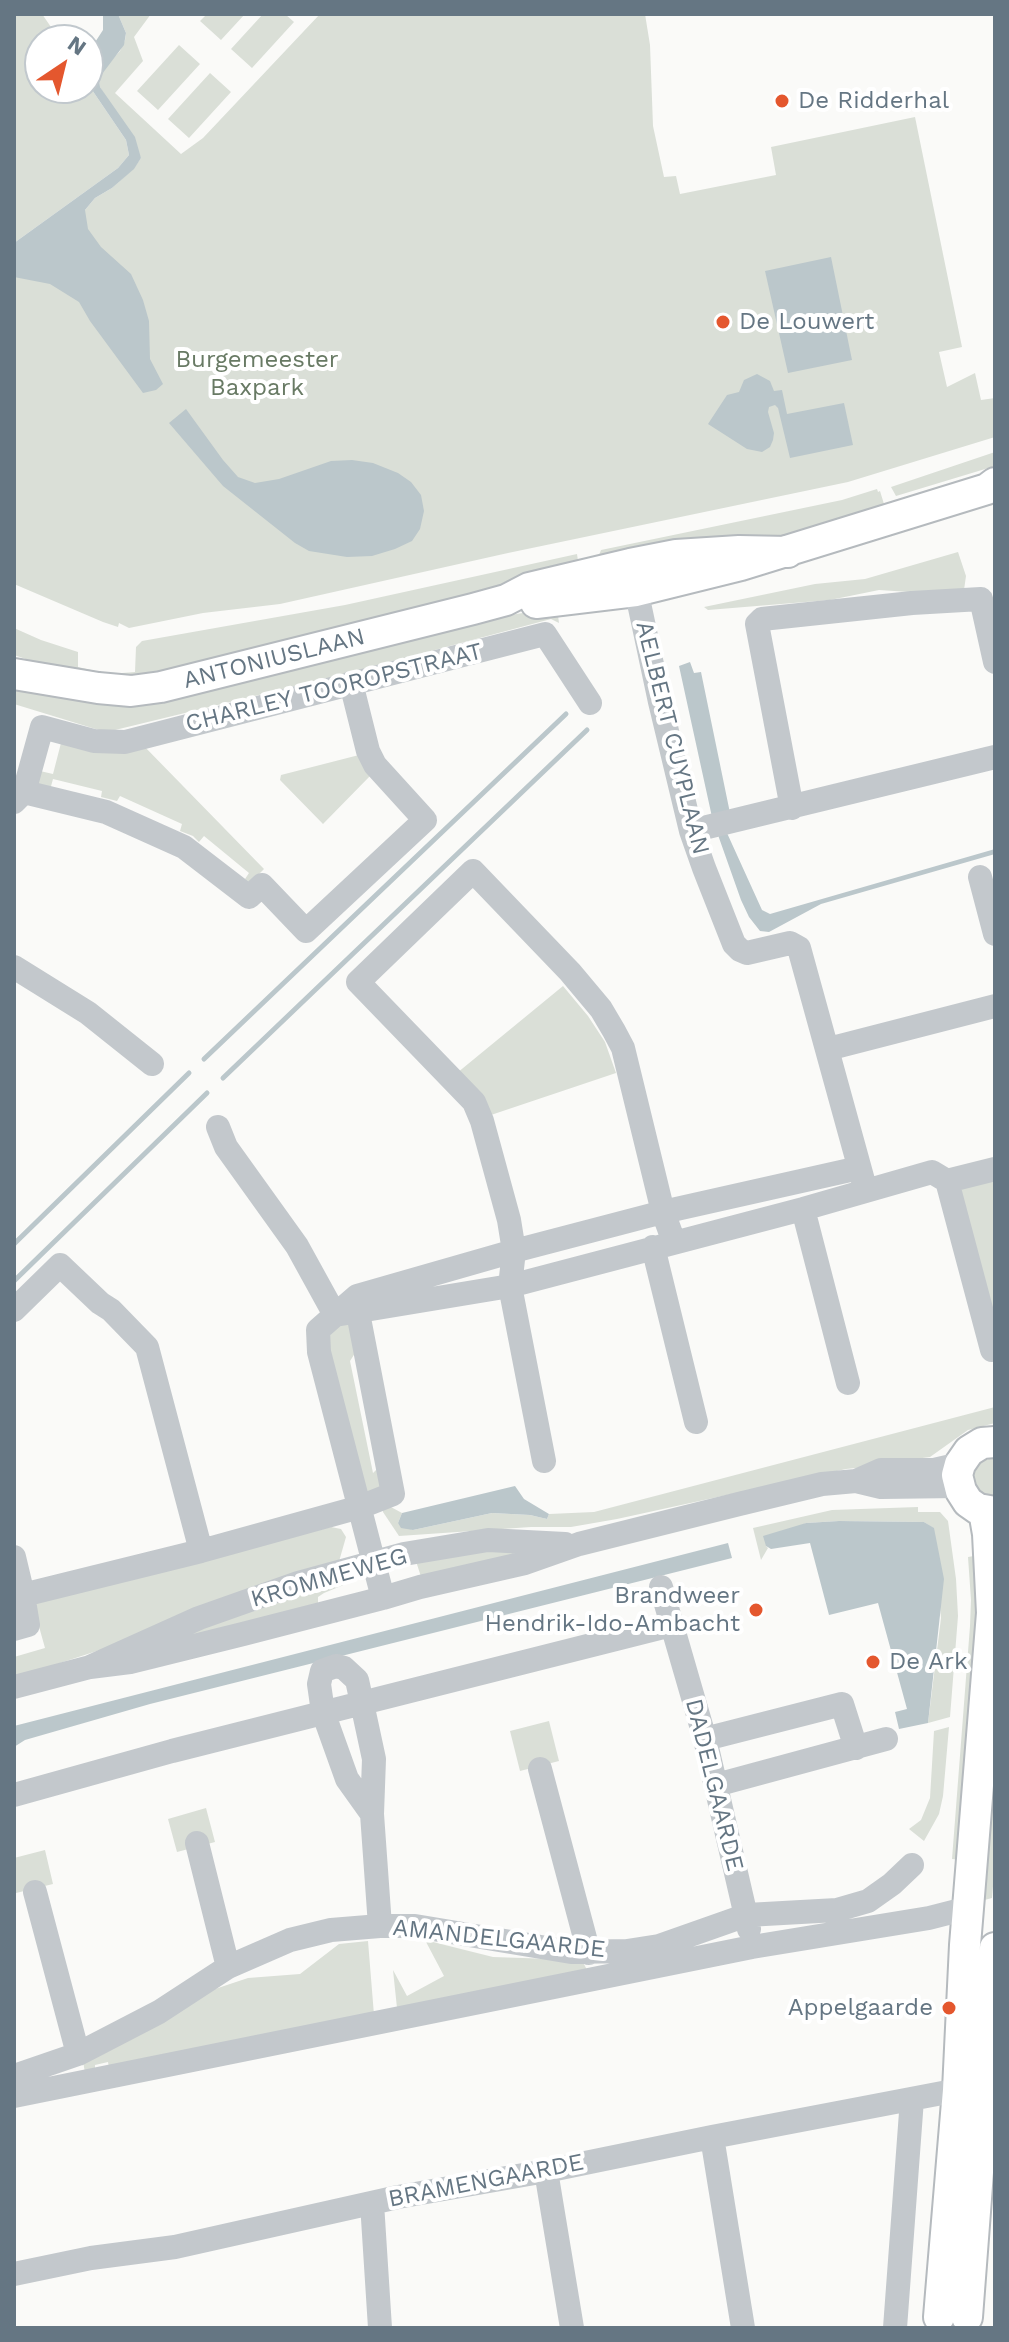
<!DOCTYPE html>
<html>
<head>
<meta charset="utf-8">
<style>
  body { margin:0 }
  #map { position:relative; width:1009px; height:2342px; overflow:hidden; background:#fafaf8; font-family:"Work Sans",sans-serif }
  canvas { display:block }
  .frame { position:absolute; inset:0; border:16px solid #657683; pointer-events:none }
  .north { position:absolute; left:24px; top:24px; width:80px; height:80px; box-sizing:border-box; background:#fff; border:2px solid #c1c8cd; border-radius:50%; rotate:35deg; font-size:22px; font-weight:700; line-height:32px; text-align:center; color:#657683 }
  .north::after { content:''; display:block; margin:auto; width:28px; height:36px; background:#e4572e; clip-path:polygon(50% 0,100% 100%,50% 72%,0 100%) }
</style>
</head>
<body>
<div id="map">
<canvas width="1009" height="2342"></canvas>
<div class="frame"></div>
<div class="north">N</div>
</div>
<script>
const ctx = document.querySelector('canvas').getContext('2d');
ctx.lineJoin = 'round';
function fill(path, color) {
  ctx.fillStyle = color;
  ctx.fill(path, 'evenodd');
}
function toPath(rows) {
  const path = new Path2D();
  for (const r of rows) {
    path.moveTo(r[0], r[1]);
    for (let i = 2; i < r.length; i += 2) path.lineTo(r[i], r[i + 1]);
  }
  return path;
}
function strokePath(path, color, width, dash) {
  ctx.strokeStyle = color;
  ctx.lineWidth = width;
  ctx.lineCap = dash ? 'butt' : 'round';
  ctx.setLineDash(dash || []);
  ctx.stroke(path);
}
function drawText(font, color, halo, rows, align = 'center') {
  ctx.font = font + ' "Work Sans",sans-serif';
  ctx.lineWidth = 8;
  ctx.setLineDash([]);
  ctx.textBaseline = 'middle';
  ctx.strokeStyle = halo;
  ctx.fillStyle = color;
  for (const [text, x, y, turn = 0] of rows) {
    ctx.save();
    ctx.translate(x, y);
    ctx.rotate((+turn || 0) * Math.PI / 180);
    ctx.textAlign = isNaN(turn) ? turn : align;
    if (halo) ctx.strokeText(text, 0, 0);
    ctx.fillText(text, 0, 0);
    ctx.restore();
  }
}
fill(toPath([
  [14,14,42,14,60,40,40,40,40,88,88,88,88,84,126,140,129,155,118,168,14,243],
  [118,14,151,14,134,37,143,61,115,93,181,154,203,138,320,14,645,14,650,45,653,126,664,177,676,176,680,194,776,175,771,147,915,117,962,347,939,352,947,387,975,373,981,400,995,398,995,437,848,482,508,553,280,604,203,613,129,628,119,623,118,627,103,622,14,584,14,254,85,210,95,198,112,188,133,169,141,158,100,87,99,78,105,67,120,51,125,40,126,33],
  [207,14,245,14,221,40,200,21],
  [263,14,285,14,294,22,252,68,231,49],
  [179,45,200,64,158,110,137,91],
  [210,73,231,92,189,138,168,119],
  [995,452,995,466,896,496,891,487],
  [877,489,878,492,880,491,884,504,819,534,601,565,599,555,601,550,842,500],
  [958,552,966,576,964,590,956,595,879,590,830,600,708,610,704,607,815,584,865,579],
  [577,554,579,567,176,670,139,677,61,671,14,655,14,628,41,640,78,652,78,667,109,674,135,672,136,647,142,641,345,605],
  [552,608,557,608,559,623,551,619,341,675,115,730,102,731,14,704,14,681,94,702,464,623],
  [61,743,142,744,264,869,250,883,245,879,249,873,204,836,199,842,193,836,180,831,182,824,120,796,117,801,101,797,102,791,53,779,50,790,37,788,40,771,53,774],
  [359,755,370,776,323,824,280,780,281,775],
  [563,986,588,1016,605,1042,616,1073,485,1117,457,1073],
  [995,1181,995,1341,957,1188],
  [354,1322,359,1347,350,1361,373,1473,382,1464,385,1488,366,1494,328,1354,328,1338,338,1324],
  [995,1407,995,1423,968,1430,930,1457,915,1459,914,1462,846,1469,617,1519,571,1527,531,1527,399,1536,383,1512,383,1505,389,1506,402,1513,398,1523,413,1530,492,1513,530,1515,547,1519,549,1514,594,1512],
  [995,1457,995,1497,990,1497,977,1489,973,1475,980,1462],
  [918,1507,918,1512,940,1512,948,1521,956,1579,958,1616,950,1717,928,1723,941,1618,933,1528,924,1522,839,1521,806,1523,766,1546,768,1548,761,1560,753,1528,832,1510],
  [331,1527,341,1529,346,1537,338,1565,146,1635,14,1678,14,1657,45,1648,33,1605,35,1600],
  [456,1547,531,1551,422,1580,415,1558],
  [986,1554,964,1860,952,1859,970,1626,971,1600,968,1557],
  [350,1579,346,1584,324,1593,318,1597,318,1608,151,1646,205,1624],
  [995,1699,995,1863,992,1898,977,1902],
  [549,1721,559,1761,520,1771,510,1731],
  [949,1727,943,1796,939,1814,924,1841,909,1829,921,1820,930,1798,934,1731],
  [206,1808,215,1842,177,1852,168,1819],
  [45,1850,53,1884,16,1893,14,1858],
  [425,1940,493,1957,582,1960,587,1970,397,2008,393,1970,407,1996,444,1976],
  [368,1941,374,2015,109,2068,108,2062,95,2065,95,2072,85,2073,83,2061,203,1993,248,1978,300,1974,339,1944]
]), '#dadfd7');
fill(toPath([
  [103,14,118,14,126,33,124,45,99,78,100,87,135,137,141,158,134,169,112,188,95,198,85,210,88,229,101,247,131,274,143,300,149,321,150,359,163,384,156,390,143,393,90,321,79,302,50,284,14,277,14,243,118,168,129,155,126,140,88,84,88,53,103,30],
  [831,257,852,360,788,373,765,271],
  [757,374,770,381,774,391,782,390,787,414,844,403,853,445,790,458,778,408,775,405,769,407,768,412,774,433,773,440,770,447,762,452,747,449,708,424,727,395,739,392,744,380],
  [186,409,223,460,238,477,255,483,279,479,331,461,352,460,373,463,398,473,411,482,421,495,424,511,420,529,412,541,395,549,372,556,347,557,309,551,295,543,223,486,169,423],
  [690,662,694,673,701,672,730,813,712,817,679,666],
  [727,833,762,910,770,914,995,849,995,854,821,904,769,932,760,931,749,917,741,900,718,835],
  [515,1486,524,1499,549,1514,547,1519,530,1515,492,1513,413,1530,401,1528,398,1523,402,1513],
  [839,1521,924,1522,934,1528,944,1579,928,1723,899,1729,895,1712,907,1709,878,1603,829,1615,810,1543,771,1549,766,1546,763,1536,806,1523],
  [728,1543,732,1558,150,1704,25,1740,14,1747,14,1726]
]), '#bbc7cb');
strokePath(toPath([
  [204,1059,566,714],
  [223,1078,587,730],
  [14,1244,189,1073],
  [14,1281,207,1093]
]), '#bbc7cb', 5);
const major = toPath([
  [536,603,636,591,741,565,987,489,995,483],
  [14,674,98,688,131,691,161,687,473,609,506,600,529,588,630,564,676,555,739,551,788,552],
  [995,1442,982,1443,969,1451,960,1464,957,1475,961,1491,968,1502,978,1509,995,1512],
  [939,2317,958,2090,965,1945,992,1613,988,1534,984,1511],
  [967,2317,995,1948]
]);
strokePath(major, '#b5babe', 34);
strokePath(toPath([
  [633,575,660,702,691,831,704,868,734,944,740,950,747,953,790,943,799,948,864,1184],
  [24,792,106,812,184,847,249,897,262,885,306,931,425,820,375,765,368,751,351,683],
  [14,802,24,792,42,727,94,741,125,742,545,634,590,703],
  [792,808,757,624,762,619,912,603,981,599,995,662],
  [691,831,995,757],
  [980,877,995,934],
  [14,967,88,1013,152,1064],
  [828,1049,995,1006],
  [218,1127,226,1147,297,1246,335,1315,357,1296,514,1251,663,1212,859,1168],
  [803,1209,848,1383],
  [653,1247,696,1422],
  [14,1310,60,1265,100,1303,111,1310,147,1347,201,1551],
  [992,1350,947,1181,995,1169],
  [544,1461,510,1286,514,1251,509,1220,482,1121,474,1102,358,982,473,871,570,972,601,1009,614,1031,623,1048,663,1212,674,1242],
  [856,1481,881,1487,958,1486],
  [14,1557,23,1595,201,1551,360,1507,393,1494,358,1313],
  [661,1587,705,1739,749,1929],
  [383,1598,319,1352,318,1330,335,1315,510,1286,803,1209,932,1172,947,1181],
  [14,1629,28,1625,23,1595],
  [336,1666,344,1668,357,1680,374,1759,372,1814,347,1779,323,1712,319,1684,322,1671,336,1666],
  [90,1667,130,1662,243,1634,383,1598,420,1587,525,1563,579,1544,739,1504,822,1484,856,1481,881,1470,934,1470,960,1464],
  [14,1687,90,1667,199,1618,298,1583,404,1554,488,1540,565,1544],
  [705,1739,842,1704,856,1748],
  [540,1769,589,1953],
  [716,1785,886,1739],
  [14,1795,172,1751,671,1625],
  [372,1814,380,1926],
  [197,1843,228,1967],
  [35,1892,78,2054],
  [14,2076,78,2054,159,2012,228,1967,290,1940,331,1930,380,1926,415,1926,571,1952,627,1951,659,1946,747,1915,837,1910,868,1901,892,1884,912,1865],
  [14,2096,752,1947,929,1918,968,1908],
  [712,2137,743,2328],
  [546,2171,572,2328],
  [372,2203,380,2328],
  [14,2274,91,2258,175,2247,398,2197,546,2171,712,2137,958,2090],
  [895,2328,912,2099]
]), '#c3c8cc', 24);
strokePath(major, '#fff', 30);
for (const [x, y, r, color] of [
  [782,101,8,"#e4572e"],
  [723,322,8,"#e4572e"],
  [756,1610,8,"#e4572e"],
  [873,1662,8,"#e4572e"],
  [949,2008,8,"#e4572e"]
]) {
  const dot = new Path2D();
  dot.arc(x, y, r, 0, 2 * Math.PI);
  ctx.fillStyle = color;
  ctx.fill(dot);
  strokePath(dot, '#fff', 3);
}
drawText('24px', '#657683', '#fff', [
  ["De Ridderhal",798,101],
  ["De Louwert",739,322],
  ["Brandweer",740,1596,"right"],
  ["Hendrik-Ido-Ambacht",740,1624,"right"],
  ["De Ark",889,1662],
  ["Appelgaarde",933,2008,"right"]
], 'left');
drawText('24px', '#687a64', '#fff', [
  ["Burgemeester",257,360],
  ["Baxpark",257,388]
]);
drawText('24px', '#657683', '#fff', [
  ["ANTONIUSLAAN",274,659,-14],
  ["CHARLEY TOOROPSTRAAT",334,688,-14],
  ["AELBERT CUYPLAAN",672,738,76],
  ["KROMMEWEG",329,1578,-16],
  ["DADELGAARDE",714,1785,76],
  ["AMANDELGAARDE",499,1939,6],
  ["BRAMENGAARDE",486,2181,-11]
]);
</script>
</body>
</html>
